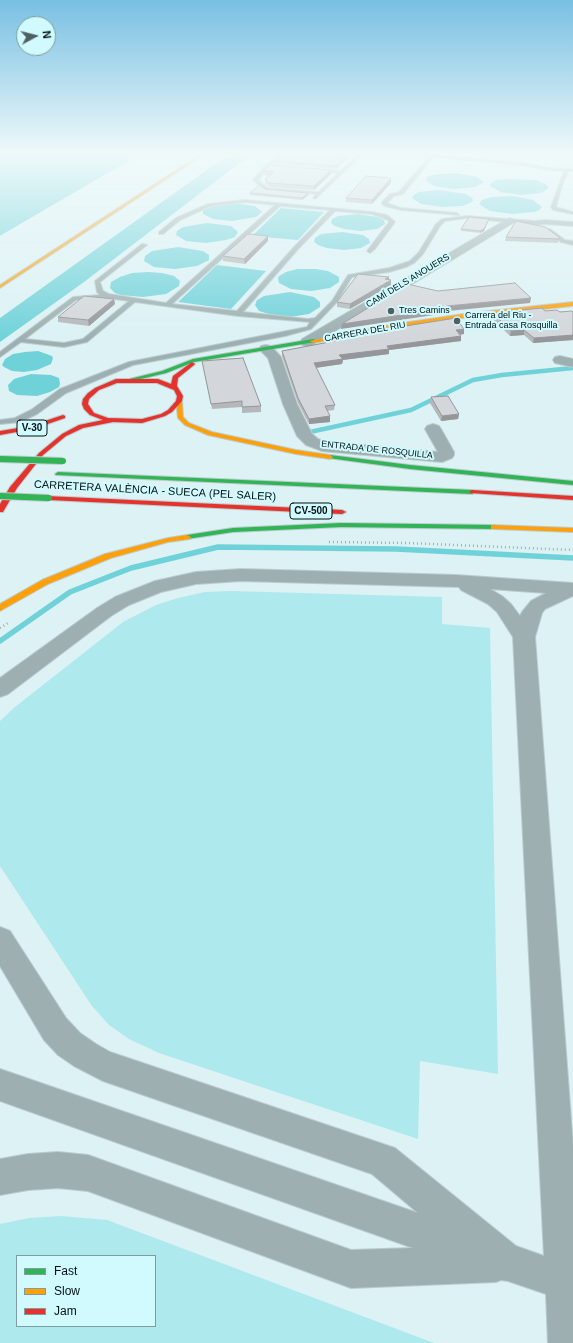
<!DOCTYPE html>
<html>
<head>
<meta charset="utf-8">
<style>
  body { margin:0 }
  #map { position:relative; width:573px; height:1343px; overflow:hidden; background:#dcf2f4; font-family:Helvetica,sans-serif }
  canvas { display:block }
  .legend { position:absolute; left:16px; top:1255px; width:140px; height:72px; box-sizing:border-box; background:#d1fafe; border:1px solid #7f9da0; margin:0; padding:5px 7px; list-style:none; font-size:12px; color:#041214 }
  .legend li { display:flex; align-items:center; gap:8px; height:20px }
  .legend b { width:20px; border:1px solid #7f9da0 }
  .north { position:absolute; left:16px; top:16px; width:40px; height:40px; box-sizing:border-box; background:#d1fafe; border:1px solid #7f9da0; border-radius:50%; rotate:83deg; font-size:11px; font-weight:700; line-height:16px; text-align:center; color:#041214 }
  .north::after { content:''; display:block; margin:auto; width:14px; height:18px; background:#506062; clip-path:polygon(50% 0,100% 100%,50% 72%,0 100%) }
</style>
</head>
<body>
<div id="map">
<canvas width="573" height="1343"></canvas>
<ul class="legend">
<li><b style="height:5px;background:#30b455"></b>Fast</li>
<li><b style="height:5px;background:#ff9f0a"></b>Slow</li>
<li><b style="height:5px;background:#e5322d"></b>Jam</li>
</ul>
<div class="north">N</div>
</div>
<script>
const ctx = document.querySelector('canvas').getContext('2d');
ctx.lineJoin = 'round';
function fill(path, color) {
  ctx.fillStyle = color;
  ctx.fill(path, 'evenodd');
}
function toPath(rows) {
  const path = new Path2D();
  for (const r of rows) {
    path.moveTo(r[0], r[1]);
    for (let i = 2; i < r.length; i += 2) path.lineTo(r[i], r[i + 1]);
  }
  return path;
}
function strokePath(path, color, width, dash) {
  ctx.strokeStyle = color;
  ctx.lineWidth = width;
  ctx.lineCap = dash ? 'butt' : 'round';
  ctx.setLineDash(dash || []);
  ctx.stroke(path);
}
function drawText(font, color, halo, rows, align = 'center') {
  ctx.font = font + ' Helvetica,sans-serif';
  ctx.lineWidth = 4;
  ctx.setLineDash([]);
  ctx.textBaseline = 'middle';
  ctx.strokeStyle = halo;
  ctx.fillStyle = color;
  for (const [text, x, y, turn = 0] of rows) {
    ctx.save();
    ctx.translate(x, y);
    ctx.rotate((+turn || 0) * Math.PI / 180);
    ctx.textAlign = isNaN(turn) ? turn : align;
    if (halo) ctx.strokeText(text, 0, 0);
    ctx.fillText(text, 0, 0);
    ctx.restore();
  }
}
fill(toPath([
  [231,591,442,597,442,624,490,628,498,1074,420,1061,418,1139,159,1053,129,1039,109,1025,92,1006,0,866,0,721,15,707,123,622,156,605,178,598,205,592],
  [61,1216,107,1220,434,1343,0,1343,0,1224,29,1218],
  [17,1256,155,1256,155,1326,17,1326]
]), '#aee9ee');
fill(toPath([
  [0,152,144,152,0,236],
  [232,152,254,152,84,282,0,342,0,318],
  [458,173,477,177,484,182,475,187,454,189,434,186,425,180,428,176,438,174],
  [507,179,536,180,546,184,549,188,541,193,521,195,500,192,490,186,490,184,496,180],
  [439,190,466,194,472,198,473,200,472,202,463,206,442,207,421,204,412,198,415,194,419,192],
  [513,196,533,200,542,207,538,211,533,212,512,214,490,211,479,204,482,200,491,197],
  [232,203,255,206,262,212,256,217,232,221,213,219,203,214,203,210,209,207],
  [281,208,324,212,298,240,252,236],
  [358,214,378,217,384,220,385,224,377,229,361,231,344,229,335,226,331,223,332,219,338,216],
  [207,223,231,226,238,232,235,237,226,240,206,243,186,241,176,235,177,231,183,227],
  [342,232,363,235,369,239,370,243,361,248,344,250,327,248,318,245,314,242,315,238,321,234],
  [178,247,203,251,209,255,209,260,197,266,175,269,154,267,144,261,145,256,152,251],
  [217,265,266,271,231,309,178,302],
  [297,269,316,269,328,271,339,277,339,282,330,288,311,291,291,289,279,283,278,278,279,276,286,272],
  [148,272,162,273,174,276,180,281,179,286,166,294,143,297,121,295,115,293,110,288,111,282,120,277,132,273],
  [290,292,314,297,320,302,320,307,309,314,290,317,269,314,259,311,255,305,257,300,264,296],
  [38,351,52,356,53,358,51,364,37,370,24,372,12,371,4,367,2,365,5,359,13,354,25,352],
  [31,374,51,375,59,378,60,384,59,387,50,392,37,396,17,395,9,391,8,385,14,379]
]), '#70d2d9');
fill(toPath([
  [144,152,146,152,0,238,0,236]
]), '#dcf2f4');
strokePath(toPath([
  [310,432,411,410,473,380,502,375,573,368]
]), '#70d2d9', 4.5);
strokePath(toPath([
  [0,641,70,592,131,568,218,547,396,549,573,558]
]), '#70d2d9', 5.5);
const lane = toPath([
  [284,152,288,152,272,165,283,166,283,168,269,167,258,180,268,188,319,192,338,173,316,171,314,169,341,171,361,152,365,152,315,199,313,198,316,194,265,190,253,180,266,165,284,152],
  [371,152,432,155,522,163,550,168,573,169,573,171,569,171,562,185,556,207,573,212,573,214,553,210,551,207,564,171,550,170,522,165,433,157,403,194,394,196,387,203,401,208,457,213,459,215,401,210,385,206,382,204,382,202,390,194,399,192,429,157,371,152],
  [245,200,372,212,387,215,395,222,375,249,370,253,367,251,389,222,388,220,372,214,335,211,299,248,243,312,308,319,315,318,332,301,348,275,389,268,410,261,419,252,436,224,442,219,467,216,535,221,545,220,573,222,573,226,545,224,535,225,467,218,445,221,440,226,423,254,414,263,406,267,389,272,352,277,336,303,311,329,285,336,133,365,66,393,37,414,20,422,0,424,0,420,15,418,31,410,60,389,129,362,307,327,310,322,238,316,135,302,87,342,64,347,21,342,0,357,0,352,73,297,100,295,97,292,95,281,142,244,147,245,100,282,103,291,109,294,166,303,275,205,245,202,211,206,180,220,163,234,159,234,159,232,176,218,208,204,245,200],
  [280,206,330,210,295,246,237,311,172,304,280,206],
  [107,298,129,301,83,339,64,343,25,339,76,300,107,298],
  [546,229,550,229,565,240,573,241,573,245,561,242,546,231,546,229]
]);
const street = toPath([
  [509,218,513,219,514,221,513,223,312,345,307,346,302,345,300,342,302,339,509,218],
  [266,345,271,346,281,357,297,404,312,434,318,439,325,441,438,452,425,429,427,426,433,424,439,426,441,429,454,452,454,455,452,458,442,462,322,451,306,445,297,436,283,404,268,358,259,349,261,346,266,345],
  [560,356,573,359,573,367,555,363,553,360,555,357,560,356],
  [241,569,456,575,573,583,573,596,545,609,542,613,535,637,573,1146,573,1343,548,1343,546,1294,508,1281,501,1280,496,1282,351,1288,88,1191,58,1188,28,1190,0,1195,0,1159,28,1154,58,1152,88,1155,351,1250,413,1248,0,1101,0,1069,418,1213,372,1174,103,1081,74,1066,58,1055,44,1040,0,966,0,927,10,931,66,1018,80,1033,96,1044,110,1052,395,1148,516,1246,544,1256,513,637,497,612,488,604,461,590,459,587,241,581,196,584,161,592,129,605,111,616,8,694,0,697,0,678,97,608,115,597,155,581,196,572,241,569],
  [490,589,546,593,531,601,522,612,520,616,511,604,502,596,490,589]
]);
const fast = toPath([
  [313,339,315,340,315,342,194,362,166,373,128,382,125,380,162,371,193,359,313,339],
  [330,455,410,465,573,481,573,485,410,469,328,458,328,456,330,455],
  [58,472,472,490,476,492,472,494,56,475,55,474,58,472],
  [341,523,494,525,498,527,494,529,341,527,233,532,187,539,183,537,187,535,233,528,341,523]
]);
const slow = toPath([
  [204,152,208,152,0,288,0,285,204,152],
  [573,302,573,306,470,317,395,328,313,343,310,341,395,324,470,313,573,302],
  [179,399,182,401,183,417,189,423,212,432,296,450,330,455,333,457,330,459,296,454,208,435,185,425,178,418,176,401,179,399],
  [491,525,573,528,573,532,494,529,491,529,491,525],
  [187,535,191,537,190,539,168,542,111,558,48,584,0,611,0,604,42,580,105,554,168,538,187,535]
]);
const jam = toPath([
  [192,362,195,364,194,365,178,378,177,386,183,396,182,401,172,412,165,416,142,423,113,422,83,428,66,436,43,455,17,488,3,512,0,512,0,504,10,487,39,453,62,434,79,425,103,420,90,415,84,409,82,404,83,399,88,393,95,388,116,379,158,379,171,384,173,376,192,362],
  [117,383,157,383,174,390,177,396,176,401,168,410,161,414,142,419,108,418,94,413,88,404,89,399,99,390,117,383],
  [63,415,65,416,65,418,33,429,0,435,0,431,30,426,63,415],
  [472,490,573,496,573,500,470,493,470,491,472,490],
  [46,496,342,510,346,512,342,514,49,500,45,498,46,496]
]);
strokePath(lane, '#bbccce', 2);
strokePath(street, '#bbccce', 2);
strokePath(fast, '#bbccce', 2);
strokePath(slow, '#bbccce', 2);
strokePath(jam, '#bbccce', 2);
strokePath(toPath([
  [329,542,408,543,573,550],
  [0,628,8,623]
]), '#a1b1b3', 2.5, [1, 3]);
fill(lane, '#9dafb0');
fill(street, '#9dafb0');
fill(fast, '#30b455');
fill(slow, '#ff9f0a');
fill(jam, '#e5322d');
const fastBridge = toPath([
  [0,459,63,461],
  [0,496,49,498]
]);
strokePath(fastBridge, '#bbccce', 8, []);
strokePath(fastBridge, '#30b455', 6);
fill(toPath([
  [287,152,334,152,332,154,347,155,347,158,336,169,276,164,276,161],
  [264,171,331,174,314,190,269,187,265,183,265,179,269,176,264,175],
  [391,178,391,183,372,204,346,202,346,198],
  [265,189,308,193,308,195,302,200,250,195,250,193],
  [488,221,484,231,480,233,461,231,461,229],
  [506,237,559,237,558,243,505,241],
  [268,241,245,264,223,261,223,256],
  [389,280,391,285,350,309,337,307,337,302],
  [114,299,115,304,89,326,58,322,58,317],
  [545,311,573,312,573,340,533,343,524,335,510,336,492,318,493,313],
  [464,329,464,334,460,335,461,336,461,341,389,350,389,354,343,360,342,364,316,368,335,405,334,410,327,411,330,422,309,424,298,403,282,356,282,351,338,340,338,338,355,336,355,334],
  [202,361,261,406,261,412,242,413,242,407,212,409,203,366],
  [431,397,459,414,458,419,441,421,430,403]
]), '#b5b8bb');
fill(toPath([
  [331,152,334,152,328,157,328,154],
  [347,155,347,158,336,169,336,166],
  [331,170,331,174,314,190,314,186],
  [391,178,391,183,372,204,372,200],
  [308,193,308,195,302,200,302,198],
  [489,219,488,221,484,231,480,233,480,231],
  [268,236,268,241,245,264,244,259],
  [389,277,389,282,391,280,391,285,350,309,350,304],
  [531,298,530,303,448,311,447,313,341,329,342,324,447,306],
  [114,299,115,304,89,326,88,320],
  [464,329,464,334,455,335,456,330],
  [524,330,524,335,510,336,511,331],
  [573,335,573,340,533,343,534,338],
  [461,336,461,341,389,350,389,354,343,360,342,364,314,368,314,363,339,355,387,346],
  [459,414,458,419,441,421,442,416],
  [330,416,330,422,309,424,309,419]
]), '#949699');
const building = toPath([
  [287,152,331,152,328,154,347,155,336,166,276,161,287,152],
  [270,165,331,170,314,186,269,183,265,179,274,172,264,171,270,165],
  [366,176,391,178,372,200,346,198,366,176],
  [259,185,265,189,308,193,302,198,250,193,259,185],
  [469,217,489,219,484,229,480,231,461,229,469,217],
  [516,221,545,227,559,237,559,239,506,237,516,221],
  [248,234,268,236,244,259,223,256,248,234],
  [358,274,389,277,385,279,391,280,350,304,337,302,358,274],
  [515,283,531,298,447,306,448,308,342,324,407,284,438,291,515,283],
  [84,296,114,299,88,320,58,317,84,296],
  [542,308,545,311,557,310,560,312,572,311,573,312,573,335,534,338,524,330,511,331,493,313,542,308],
  [456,318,464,329,456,330,461,336,387,346,389,349,339,355,343,359,314,363,335,405,325,406,330,416,309,419,298,398,282,351,340,340,338,338,357,336,355,334,456,318],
  [243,358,261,406,242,407,242,401,211,404,202,361,243,358],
  [448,396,459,414,442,416,431,397,448,396]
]);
fill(building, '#d3d6da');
strokePath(building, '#949699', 1);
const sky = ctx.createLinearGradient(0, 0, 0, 340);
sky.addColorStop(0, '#78c0e2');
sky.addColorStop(0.45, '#eff9fa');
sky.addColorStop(1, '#eff9fa00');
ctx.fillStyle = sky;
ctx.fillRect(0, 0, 573, 340);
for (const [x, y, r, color] of [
  [391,311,4,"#506062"],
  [457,321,4,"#506062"]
]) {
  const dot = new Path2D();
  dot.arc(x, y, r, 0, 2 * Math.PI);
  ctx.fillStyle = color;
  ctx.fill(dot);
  strokePath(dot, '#d1fafe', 1.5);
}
drawText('9px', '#041214', '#d1fafe', [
  ["CAMÍ DELS ANOUERS",408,281,-31],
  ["CARRERA DEL RIU",365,332,-10],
  ["ENTRADA DE ROSQUILLA",377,450,6]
]);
drawText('9px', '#041214', '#d1fafe', [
  ["Tres Camins",399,311],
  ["Carrera del Riu -",465,316],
  ["Entrada casa Rosquilla",465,326]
], 'left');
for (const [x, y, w] of [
  [32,428,30],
  [311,511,42]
]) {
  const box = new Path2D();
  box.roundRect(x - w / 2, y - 8, w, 16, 3);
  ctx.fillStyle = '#d1fafe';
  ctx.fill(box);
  strokePath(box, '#041214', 1);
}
drawText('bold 10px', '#041214', null, [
  ["V-30",32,428],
  ["CV-500",311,511]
]);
drawText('11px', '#041214', '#d1fafe', [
  ["CARRETERA VALÈNCIA - SUECA (PEL SALER)",155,491,3]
]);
</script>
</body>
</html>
